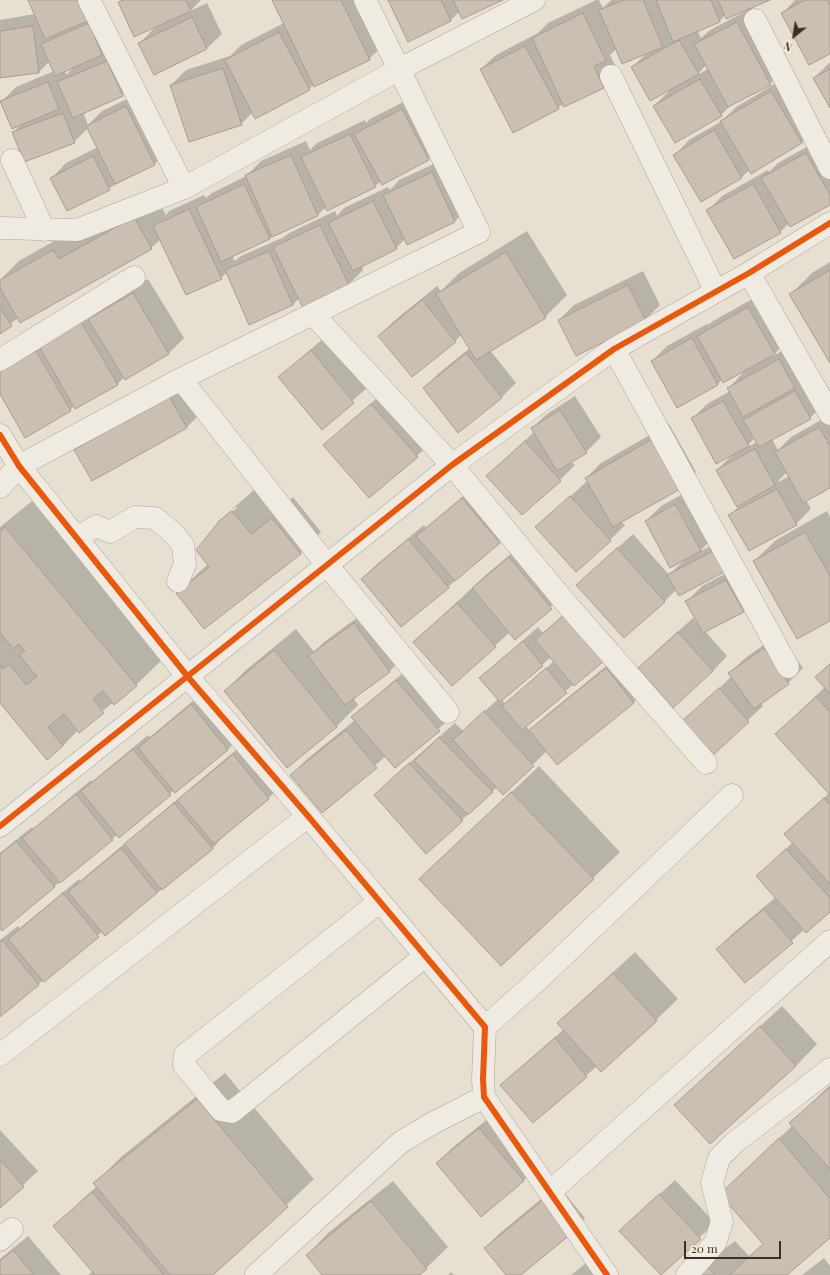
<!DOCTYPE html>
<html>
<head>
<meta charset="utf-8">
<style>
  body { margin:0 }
  #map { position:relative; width:830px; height:1275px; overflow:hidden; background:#e7e0d1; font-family:"Playfair Display",serif }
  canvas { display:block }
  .north { position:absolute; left:774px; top:16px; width:40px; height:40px; -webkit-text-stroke:3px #f7eed8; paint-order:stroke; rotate:210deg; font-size:11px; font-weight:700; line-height:16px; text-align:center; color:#3d2e20 }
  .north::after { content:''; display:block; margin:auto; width:14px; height:18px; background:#3d2e20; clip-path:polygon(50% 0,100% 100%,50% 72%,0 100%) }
  .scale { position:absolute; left:684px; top:1241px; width:97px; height:18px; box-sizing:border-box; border:2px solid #3d2e20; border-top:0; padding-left:5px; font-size:12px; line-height:14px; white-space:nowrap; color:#3d2e20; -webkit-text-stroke:3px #f7eed8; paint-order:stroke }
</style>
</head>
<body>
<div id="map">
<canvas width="830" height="1275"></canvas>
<div class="north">N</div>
<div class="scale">20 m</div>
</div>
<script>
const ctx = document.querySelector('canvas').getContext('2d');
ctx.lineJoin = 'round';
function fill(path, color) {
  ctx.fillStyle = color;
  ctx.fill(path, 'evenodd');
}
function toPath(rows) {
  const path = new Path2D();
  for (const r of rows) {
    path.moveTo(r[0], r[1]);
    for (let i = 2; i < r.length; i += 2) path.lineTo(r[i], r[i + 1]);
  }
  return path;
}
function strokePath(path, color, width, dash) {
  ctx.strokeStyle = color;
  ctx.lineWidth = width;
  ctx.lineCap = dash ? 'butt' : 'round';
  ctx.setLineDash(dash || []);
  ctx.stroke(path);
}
fill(toPath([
  [29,0,102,0,104,4,96,12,117,40,101,55,121,47,137,80,122,95,83,112,88,125,102,111,141,92,169,149,155,164,68,210,52,178,66,163,98,147,88,128,74,142,13,132,22,124,1,102,16,87,54,71,50,61,39,72,0,77,0,20,35,14],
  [74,67,66,75,65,71],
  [122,0,201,0,190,11,207,3,222,34,207,48,154,74,139,44,157,25,119,2],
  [273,0,372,0,391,38,369,59,314,84,309,89,253,112,241,124,171,85,186,70,230,56,241,45,284,23],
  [389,0,501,0,460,11,450,21],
  [596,0,599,0,603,8,611,0,768,0,751,7,785,69,770,84,732,104,721,115,654,106,671,89,632,67,647,53,617,48,610,55,619,73,604,87,564,103,558,108,481,69,496,55,538,33,548,23],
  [747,9,748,10,710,30,701,38,697,30,720,21,725,15],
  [706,65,708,69,699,74,698,74],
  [795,0,830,0,830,53,782,14],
  [829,63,830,63,830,106,814,78],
  [786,77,816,128,802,143,749,170,742,177,702,201,675,155,689,140,722,121,736,107],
  [417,95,443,144,428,159,381,181,375,186,326,207,317,216,232,256,235,261,241,256,284,237,289,233,335,211,337,216,344,208,388,187,390,190,399,180,447,158,470,207,455,221,405,239,396,248,362,266,363,270,349,284,299,298,293,305,250,323,227,272,221,278,161,239,151,248,18,318,0,332,0,280,19,261,75,229,155,197,166,215,169,211,204,195,206,198,212,193,246,176,261,161,306,141,310,150,317,143,365,120,366,123,370,119],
  [821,139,830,155,830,204,789,223,780,232,735,258,707,211,722,196,768,170,769,172,778,163],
  [527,231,567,295,545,317,490,350,516,383,501,398,424,388,439,373,470,348,462,334,455,341,379,336,394,321,437,286,441,291,459,273],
  [830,262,830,361,791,294,812,273],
  [643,271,660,305,645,320,559,320,574,305],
  [148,279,184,338,169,353,125,379,124,377,117,385,74,406,70,410,0,392,0,369],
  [763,293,790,339,771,357,794,345,810,372,799,383,810,377,825,403,810,418,772,439,778,450,791,437,830,415,830,487,806,500,811,509,796,524,729,516,741,504,717,470,733,454,692,419,707,404,730,391,729,388,746,369,722,379,718,384,678,406,652,361,667,346,707,324,708,325,713,321],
  [755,438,757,442,747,447,747,446],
  [787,472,790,476,778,482,778,481],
  [326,336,368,387,322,428,279,377],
  [184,382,201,413,186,428,75,450,90,435],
  [386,390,432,442,417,456,325,445],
  [575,396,601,437,586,452,571,462,575,465,560,480,488,476,534,432,532,428,547,414],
  [669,424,696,472,682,487,621,522,625,525,610,540,537,527,586,482,590,485,586,478,601,463],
  [477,484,515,527,448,587,362,579,377,564,424,525,426,528],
  [254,490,273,514,293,497,321,532,300,554,177,593,208,564,220,521,230,511,230,514,237,508,236,507,230,511],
  [690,490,715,536,699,552,728,537,665,601,624,637,577,585,633,534,669,575,684,560,646,521,661,506],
  [32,501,163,659,136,685,78,730,63,746,0,701,0,527],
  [827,511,830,517,830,620,754,561,776,540],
  [524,543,566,593,515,638,510,632,452,685,414,642,488,573],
  [741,565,758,596,743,611,705,631,727,656,713,671,654,653,693,618,698,623,687,601,702,586],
  [579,601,618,645,526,726,530,731,545,716,621,654,648,688,633,703,547,751,503,793,497,787,462,820,390,780,455,723,463,731,498,699,480,678,538,627,543,633],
  [551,657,554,661,505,704,502,700],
  [369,609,404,656,390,671,353,698,358,705,337,726,287,767,225,691,246,670,296,629,314,652,324,642],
  [779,634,803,668,788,683,761,703,763,706,712,754,683,722,732,676,730,673,744,659],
  [830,664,830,911,805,929,745,982,718,949,732,934,776,897,757,876,793,842,786,834,829,793,776,734,825,687,816,677],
  [411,666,454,715,396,767,386,756,322,811,291,775,306,760,355,720,353,717,368,703],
  [206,690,243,734,228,749,176,792,174,790,119,836,118,834,60,882,0,927,0,853,32,827,33,829,91,780,92,782,148,735,150,737],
  [248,740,283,783,269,798,226,833,212,849,105,935,102,932,0,1016,0,940,18,926,20,928,79,879,80,881],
  [539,766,620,852,593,878,420,879],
  [635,952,678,999,656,1020,597,1066,533,1122,501,1085,564,1029,558,1023],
  [782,1006,817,1044,796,1066,675,1105],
  [225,1073,314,1179,212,1275,88,1275,93,1271,54,1226,97,1186,95,1183,121,1157],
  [830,1085,830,1237,785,1275,695,1275,712,1258,735,1241,749,1256,764,1243,743,1173,793,1125,791,1123],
  [495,1113,538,1166,523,1181,437,1163,452,1148],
  [0,1130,38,1171,0,1207],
  [675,1180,715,1223,660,1274,620,1231],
  [393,1181,448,1247,419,1275,324,1275,307,1255,328,1233],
  [558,1185,585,1218,570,1233,519,1275,508,1275,485,1248,500,1233],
  [28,1236,61,1275,0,1275,0,1259],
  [824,1258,830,1266,830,1275,802,1275],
  [586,1263,596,1275,571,1275],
  [451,1272,454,1275,448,1275]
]), '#0003');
const building = toPath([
  [28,0,81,0,90,20,45,39,28,0],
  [123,0,186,0,191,11,134,37,118,2,123,0],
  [272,0,341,0,370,60,314,87,272,0],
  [388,0,441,0,451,21,408,42,388,0],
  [453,0,503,0,462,19,453,0],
  [624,0,643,0,663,47,622,64,599,10,624,0],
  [656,0,711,0,720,22,673,42,656,0],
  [718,0,770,0,726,19,718,0],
  [805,0,827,0,830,5,830,54,809,65,781,13,805,0],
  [583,13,606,61,594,66,604,88,564,107,532,38,583,13],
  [192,17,207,49,154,75,138,43,192,17],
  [737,22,771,85,728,107,694,44,737,22],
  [89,23,102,55,55,76,41,44,89,23],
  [33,26,39,73,0,78,0,31,33,26],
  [279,32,310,90,255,119,225,60,279,32],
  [679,40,699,74,650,101,631,67,679,40],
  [525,46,559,109,513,133,480,69,525,46],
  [107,61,123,96,73,118,57,82,107,61],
  [223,68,242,125,189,142,170,85,223,68],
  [830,69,830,108,813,78,830,69],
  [700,79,722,116,675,143,653,106,700,79],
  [48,82,59,109,12,129,0,101,48,82],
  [771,91,802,143,751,174,720,121,771,91],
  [126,106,155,165,115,184,86,126,126,106],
  [402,109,429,160,382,185,354,134,402,109],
  [63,113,75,143,24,162,12,132,63,113],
  [714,130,742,178,701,202,673,155,714,130],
  [350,134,376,187,327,211,301,157,350,134],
  [806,153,830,195,830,205,790,227,761,178,806,153],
  [291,155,318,216,272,237,245,175,291,155],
  [93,156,110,190,67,211,50,178,93,156],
  [432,172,455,222,407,245,383,195,432,172],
  [244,184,270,239,221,262,196,207,244,184],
  [753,184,781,233,734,259,706,210,753,184],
  [373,201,397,249,353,271,328,223,373,201],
  [189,209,222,279,186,295,153,226,189,209],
  [134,217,152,249,20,323,0,288,0,280,53,250,59,259,134,217],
  [320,225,349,285,303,308,273,247,320,225],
  [269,251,293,305,249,325,225,270,269,251],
  [506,252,546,318,476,360,436,294,506,252],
  [830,270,830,363,789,294,830,270],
  [628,285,646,321,576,356,558,320,628,285],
  [133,293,169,354,125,380,88,319,133,293],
  [422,300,456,342,412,377,378,336,422,300],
  [748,307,775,354,723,383,697,336,748,307],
  [0,308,12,326,0,334,0,308],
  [81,322,118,385,75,409,39,346,81,322],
  [692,338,718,385,677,408,651,361,692,338],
  [311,350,354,403,322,430,278,377,311,350],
  [36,351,71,411,25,438,0,394,0,371,36,351],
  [466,353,502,398,458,433,423,388,466,353],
  [779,359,795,388,743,417,727,388,779,359],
  [795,391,811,419,759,447,743,420,795,391],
  [169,396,187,428,92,481,74,450,169,396],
  [723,401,749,446,716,464,691,418,723,401],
  [371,404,418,457,369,498,323,445,371,404],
  [560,410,587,453,557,471,531,428,560,410],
  [819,427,830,446,830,488,803,503,775,452,819,427],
  [654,438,682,488,613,527,585,478,654,438],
  [525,441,561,481,522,515,486,476,525,441],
  [755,449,775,485,737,507,716,470,755,449],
  [777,489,797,525,749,551,728,515,777,489],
  [570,496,611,541,576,572,535,527,570,496],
  [462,498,500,543,455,581,416,536,462,498],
  [675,504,701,551,670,568,645,521,675,504],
  [232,511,251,534,272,518,301,554,204,629,176,593,209,567,196,550,220,520,232,511],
  [5,527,137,686,114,705,103,691,93,699,104,713,79,733,64,714,48,727,63,746,47,760,0,703,0,665,3,669,9,664,26,685,37,677,19,655,25,651,19,644,13,649,0,633,0,531,5,527],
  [805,532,830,576,830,621,797,639,753,561,805,532],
  [408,539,449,588,401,627,361,579,408,539],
  [617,548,665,602,624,638,576,585,617,548],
  [713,551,724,572,679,596,667,575,713,551],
  [509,557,552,609,515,640,472,588,509,557],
  [726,580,744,612,703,633,685,601,726,580],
  [457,603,496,647,452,686,413,642,457,603],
  [564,615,604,661,574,686,535,640,564,615],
  [354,623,390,672,345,705,308,656,354,623],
  [678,632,713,671,673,708,638,668,678,632],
  [523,641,543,666,500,702,479,678,523,641],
  [764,648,789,684,754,709,728,673,764,648],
  [274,650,337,727,287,768,224,691,274,650],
  [830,664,830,694,815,677,830,664],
  [546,668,567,693,522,730,502,706,546,668],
  [606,668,634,703,557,765,529,730,606,668],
  [396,680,440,731,395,768,351,717,396,680],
  [719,688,749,722,712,756,681,722,719,688],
  [816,697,830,712,830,795,775,734,816,697],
  [191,704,228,750,175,793,138,748,191,704],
  [484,711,534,766,503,795,453,740,484,711],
  [346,730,377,768,322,813,290,775,346,730],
  [439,737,493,792,468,815,414,761,439,737],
  [133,749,171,795,119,838,81,791,133,749],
  [233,754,269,799,214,844,177,800,233,754],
  [409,763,463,821,426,854,374,795,409,763],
  [511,792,594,879,501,966,419,879,511,792],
  [76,794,113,840,60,883,22,838,76,794],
  [824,798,830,805,830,884,784,834,824,798],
  [174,803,213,849,162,890,124,844,174,803],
  [16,841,55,887,2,931,0,929,0,854,16,841],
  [121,848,157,893,105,936,68,892,121,848],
  [786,849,830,898,830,912,806,933,756,876,786,849],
  [63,893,99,937,44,982,8,939,63,893],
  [764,909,793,943,745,983,716,949,764,909],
  [2,940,39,985,0,1017,0,942,2,940],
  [613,973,657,1021,601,1072,557,1023,613,973],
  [760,1026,796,1066,710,1144,674,1105,760,1026],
  [555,1038,587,1077,533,1123,500,1085,555,1038],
  [830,1087,830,1169,789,1123,830,1087],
  [197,1099,288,1207,213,1275,170,1275,93,1183,197,1099],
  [479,1128,524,1181,481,1217,436,1163,479,1128],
  [779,1138,830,1199,830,1238,787,1275,729,1275,763,1244,720,1194,779,1138],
  [0,1160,24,1187,0,1208,0,1160],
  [92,1192,164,1275,95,1275,53,1226,92,1192],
  [659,1194,701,1239,661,1275,619,1231,659,1194],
  [543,1200,571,1234,521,1275,506,1275,484,1248,543,1200],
  [371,1201,427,1269,420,1275,322,1275,306,1255,371,1201],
  [13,1250,34,1275,0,1275,0,1261,13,1250],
  [708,1267,715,1275,697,1275,708,1267]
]);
fill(building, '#cbbfb2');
strokePath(building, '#a89c90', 1);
const minor = toPath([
  [89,0,184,188],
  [755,20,830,168],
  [611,76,716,292],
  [12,160,44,230],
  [0,228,77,230,184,188,400,69,534,0],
  [749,273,830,414],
  [313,314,452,465,565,602,706,763],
  [614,349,788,667],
  [0,360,134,277],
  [181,379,327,565,448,712],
  [0,435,19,466,188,677,308,816,485,1027,483,1079,484,1097,607,1275],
  [0,487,19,466,181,379,479,232,365,0],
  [77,538,96,526,110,532,135,517,155,518,173,533,183,545,185,564,178,581],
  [0,826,452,465,614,349,749,273,830,223],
  [379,902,185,1055,184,1065,221,1110,232,1112,425,956],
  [485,1027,540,978,732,795],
  [0,1055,308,816],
  [550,1192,830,941],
  [0,1240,12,1229],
  [256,1275,401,1142,433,1123,484,1097],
  [687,1275,715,1243,722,1222,712,1183,719,1158,734,1143,830,1069]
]);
strokePath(minor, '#ada599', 23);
strokePath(minor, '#efebe3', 22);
strokePath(toPath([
  [0,435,19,466,188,677,308,816,485,1027,483,1079,484,1097,607,1275],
  [0,826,452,465,614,349,749,273,830,223]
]), '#e8590c', 6);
</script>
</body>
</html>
